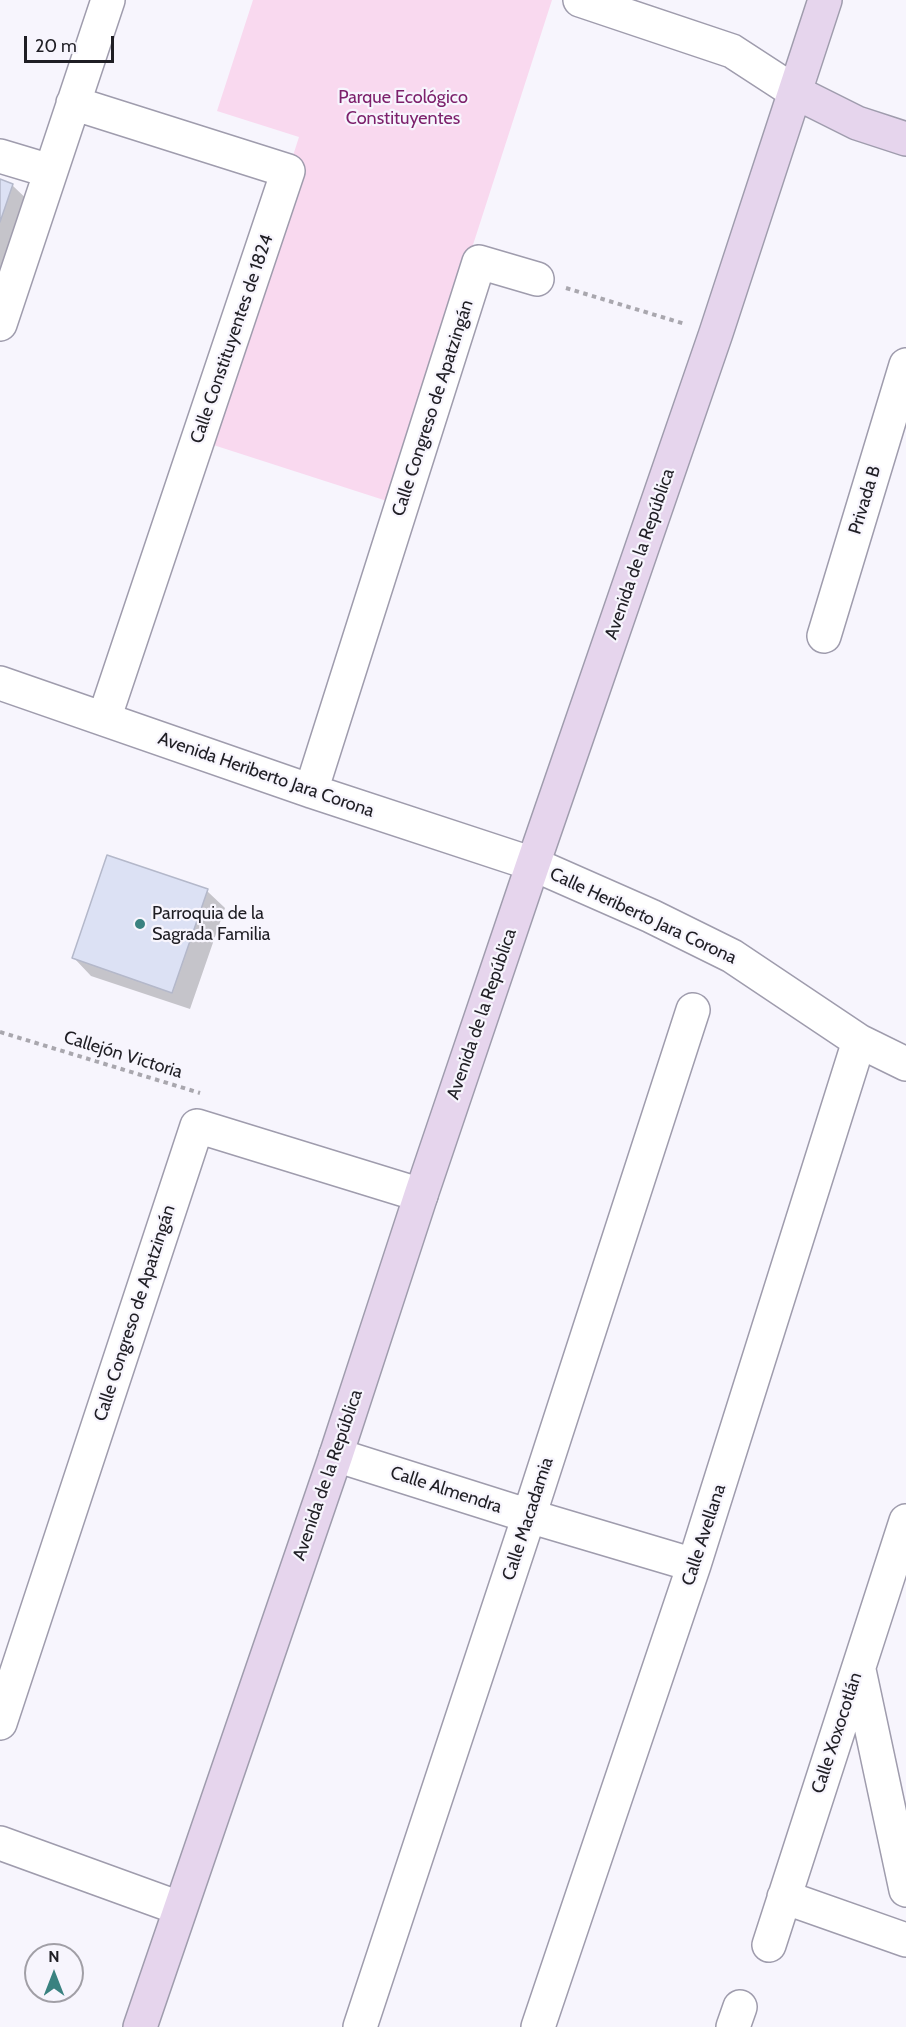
<!DOCTYPE html>
<html>
<head>
<meta charset="utf-8">
<style>
  body { margin:0 }
  #map { position:relative; width:906px; height:2027px; overflow:hidden; background:#f7f5fd; font-family:Cabin,sans-serif }
  canvas { display:block }
  .north { position:absolute; left:24px; top:1943px; width:60px; height:60px; box-sizing:border-box; background:#f7f5fd; border:2px solid #a19fa6; border-radius:50%; rotate:0deg; font-size:16px; font-weight:700; line-height:24px; text-align:center; color:#1f1e24 }
  .north::after { content:''; display:block; margin:auto; width:21px; height:27px; background:#3a8280; clip-path:polygon(50% 0,100% 100%,50% 72%,0 100%) }
  .scale { position:absolute; left:24px; top:36px; width:90px; height:27px; box-sizing:border-box; border:3px solid #1f1e24; border-top:0; padding-left:8px; font-size:18px; line-height:21px; white-space:nowrap; color:#1f1e24; -webkit-text-stroke:4px #f7f5fd; paint-order:stroke }
</style>
</head>
<body>
<div id="map">
<canvas width="906" height="2027"></canvas>
<div class="north">N</div>
<div class="scale">20 m</div>
</div>
<script>
const ctx = document.querySelector('canvas').getContext('2d');
ctx.lineJoin = 'round';
function fill(path, color) {
  ctx.fillStyle = color;
  ctx.fill(path, 'evenodd');
}
function toPath(rows) {
  const path = new Path2D();
  for (const r of rows) {
    path.moveTo(r[0], r[1]);
    for (let i = 2; i < r.length; i += 2) path.lineTo(r[i], r[i + 1]);
  }
  return path;
}
function strokePath(path, color, width, dash) {
  ctx.strokeStyle = color;
  ctx.lineWidth = width;
  ctx.lineCap = dash ? 'butt' : 'round';
  ctx.setLineDash(dash || []);
  ctx.stroke(path);
}
function drawText(font, color, halo, rows, align = 'center') {
  ctx.font = font + ' Cabin,sans-serif';
  ctx.lineWidth = 4.5;
  ctx.setLineDash([]);
  ctx.textBaseline = 'middle';
  ctx.strokeStyle = halo;
  ctx.fillStyle = color;
  for (const [text, x, y, turn = 0] of rows) {
    ctx.save();
    ctx.translate(x, y);
    ctx.rotate((+turn || 0) * Math.PI / 180);
    ctx.textAlign = isNaN(turn) ? turn : align;
    if (halo) ctx.strokeText(text, 0, 0);
    ctx.fillText(text, 0, 0);
    ctx.restore();
  }
}
fill(toPath([
  [253,0,552,0,390,502,201,441,299,137,217,111]
]), '#f9d9ef');
fill(toPath([
  [0,181,12,185,35,207,0,310],
  [207,891,225,908,190,1009,91,976,74,958]
]), '#0003');
const building = toPath([
  [0,179,13,184,0,222,0,179],
  [107,855,208,889,172,993,72,958,107,855]
]);
fill(building, '#dce1f4');
strokePath(building, '#b4b8ca', 1.5);
const street = toPath([
  [580,0,732,51,795,92],
  [73,103,288,171,104,719],
  [0,156,50,171],
  [0,324,108,0],
  [824,636,906,365],
  [0,683,311,791,533,864,651,916,732,956,859,1041,906,1064],
  [311,791,479,262,537,279],
  [336,1455,529,1516,694,1565],
  [859,1670,906,1890],
  [0,1723,197,1126,421,1195],
  [0,1843,179,1908],
  [784,1897,906,1940],
  [769,1945,906,1521],
  [360,2027,529,1516,693,1010],
  [538,2027,694,1565,859,1041],
  [733,2027,740,2007]
]);
const secondary = toPath([
  [795,92,857,123,906,139],
  [140,2027,336,1455,421,1195,533,864,716,333,825,0]
]);
strokePath(street, '#9f9cad', 36);
strokePath(secondary, '#9f9cad', 36);
strokePath(toPath([
  [566,288,685,324],
  [0,1032,200,1093]
]), '#a9a7ae', 4, [4.5, 4.5]);
strokePath(street, '#fff', 33);
strokePath(secondary, '#e6d5ed', 33);
for (const [x, y, r, color] of [
  [140,924,6,"#3a8280"]
]) {
  const dot = new Path2D();
  dot.arc(x, y, r, 0, 2 * Math.PI);
  ctx.fillStyle = color;
  ctx.fill(dot);
  strokePath(dot, '#f7f5fd', 2);
}
drawText('18px', '#7d216c', '#f7f5fd', [
  ["Parque Ecológico",403,98],
  ["Constituyentes",403,119]
]);
drawText('18px', '#1f1e24', '#f7f5fd', [
  ["Calle Constituyentes de 1824",232,339,-71],
  ["Calle Congreso de Apatzingán",433,408,-72],
  ["Privada B",865,500,-73],
  ["Avenida de la República",640,554,-71],
  ["Avenida Heriberto Jara Corona",266,775,19],
  ["Calle Heriberto Jara Corona",643,916,25],
  ["Avenida de la República",482,1014,-71],
  ["Callejón Victoria",123,1055,17],
  ["Calle Congreso de Apatzingán",135,1313,-72],
  ["Avenida de la República",328,1475,-71],
  ["Calle Almendra",446,1490,18],
  ["Calle Macadamia",528,1519,-72],
  ["Calle Avellana",704,1535,-72],
  ["Calle Xoxocotlán",837,1733,-72]
]);
drawText('18px', '#1f1e24', '#f7f5fd', [
  ["Parroquia de la",152,914],
  ["Sagrada Familia",152,935]
], 'left');
</script>
</body>
</html>
